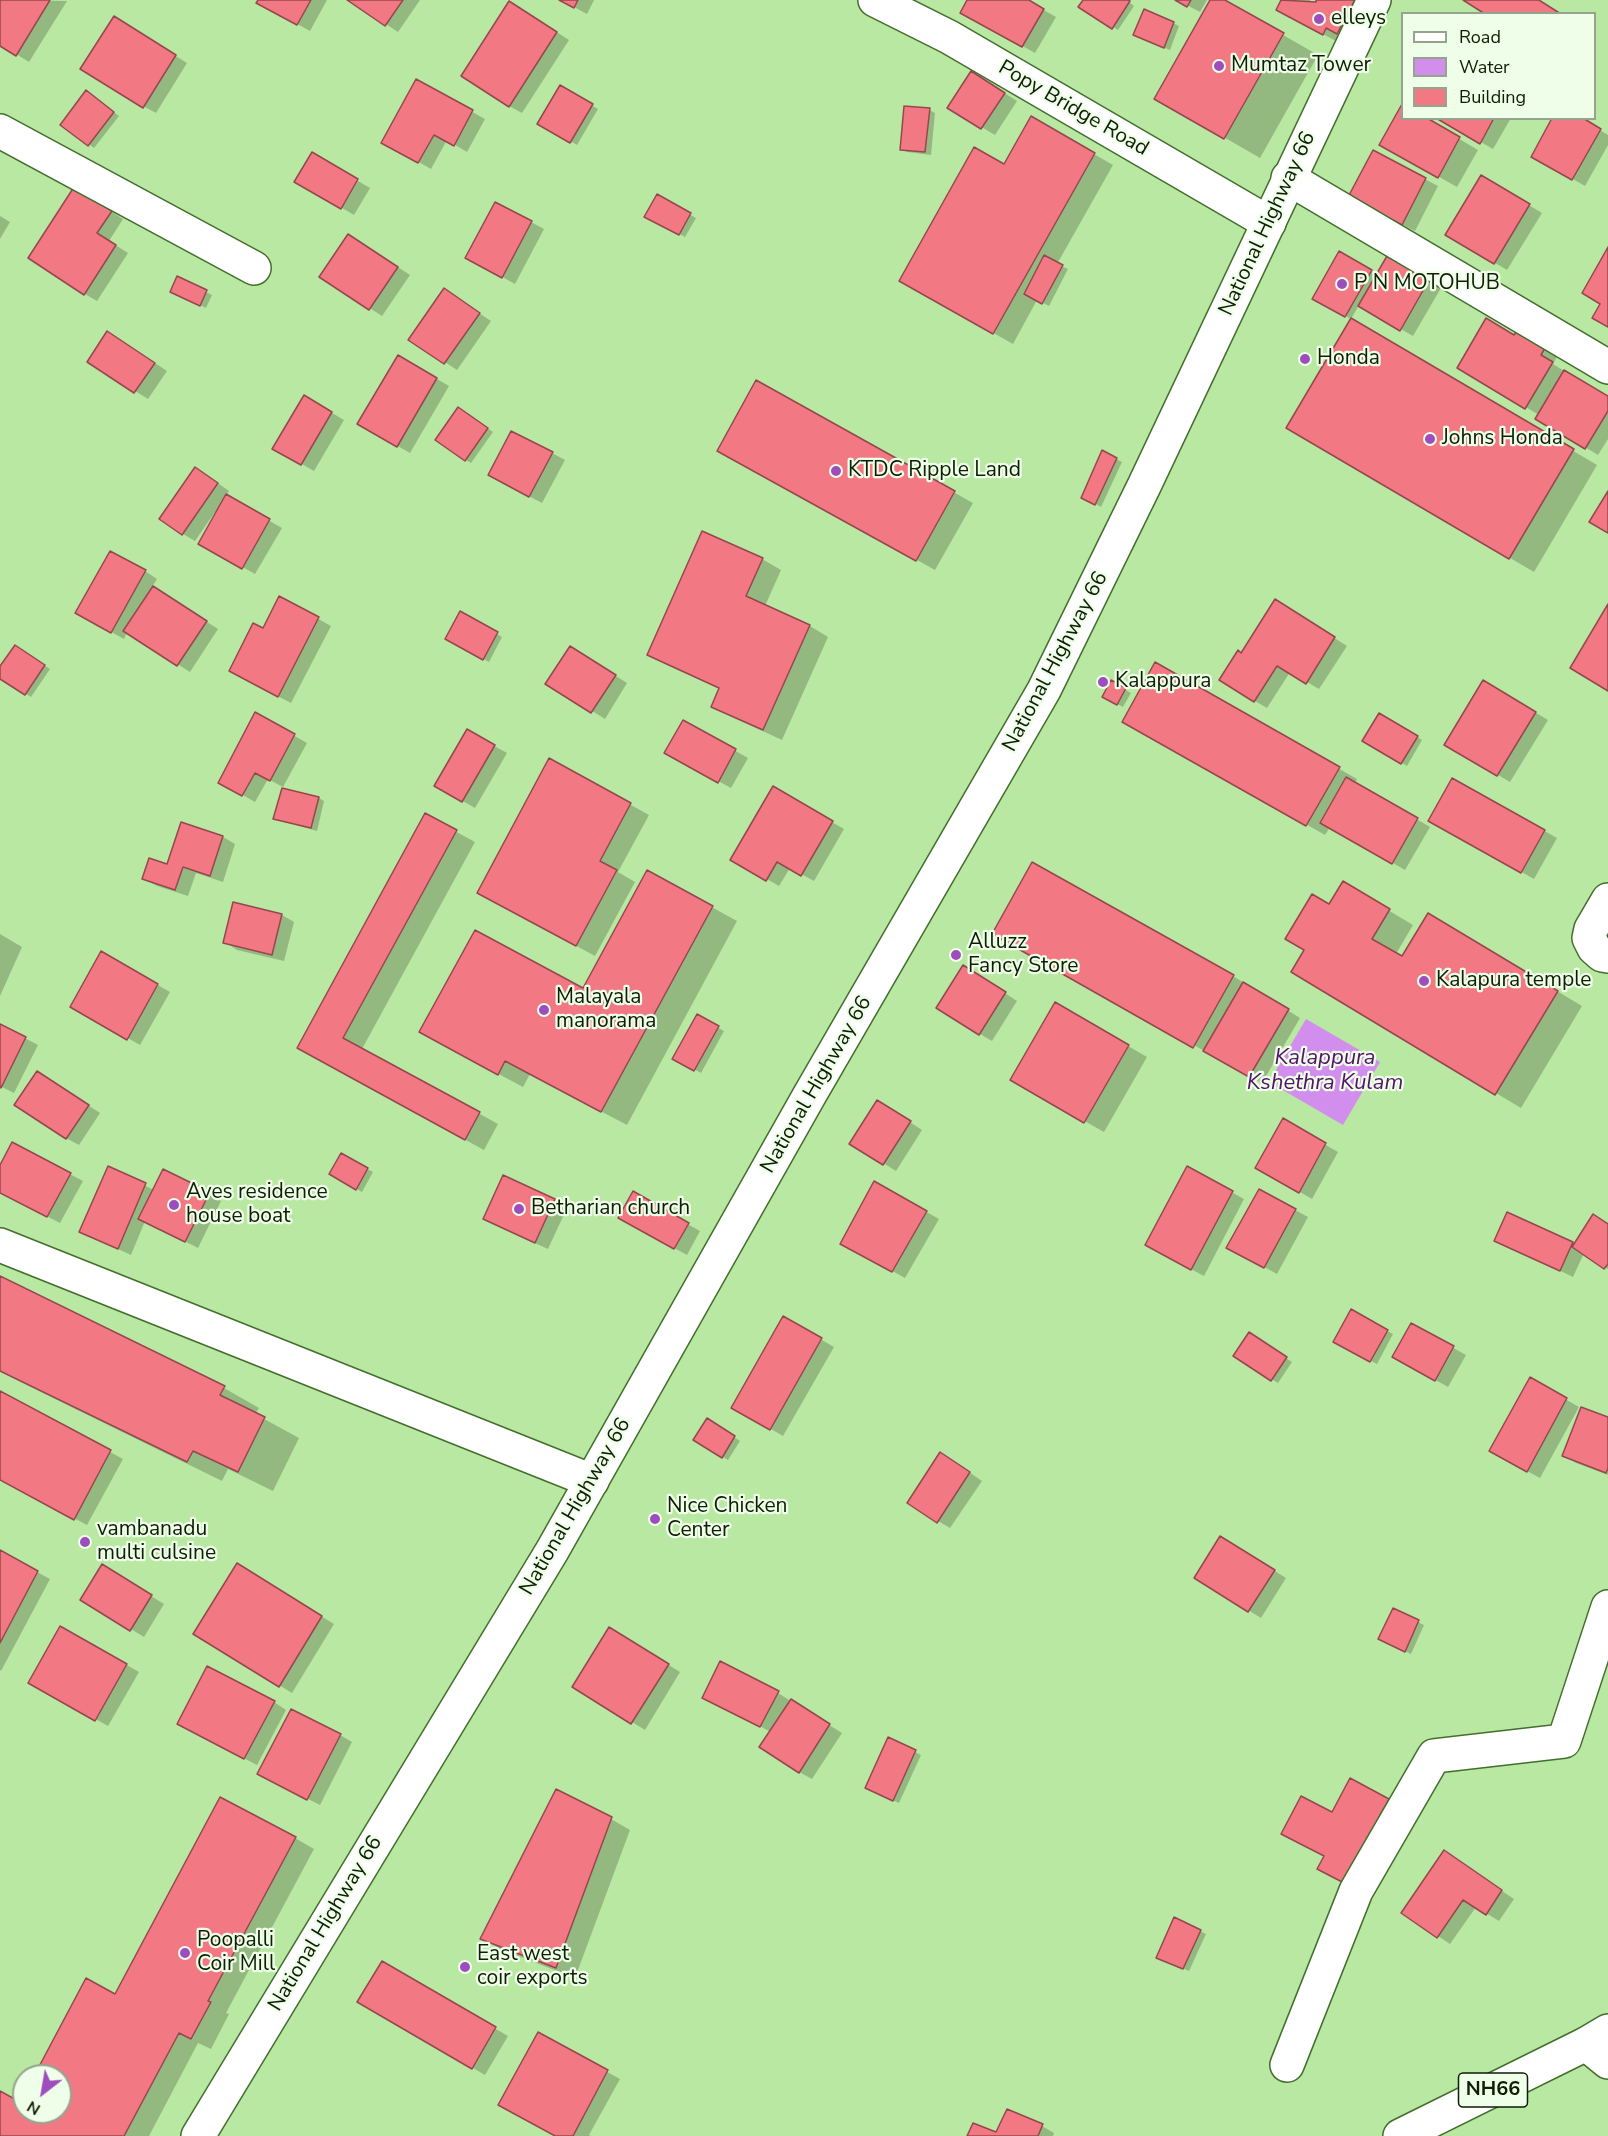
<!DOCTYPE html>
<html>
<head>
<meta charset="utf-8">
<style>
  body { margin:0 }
  #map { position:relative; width:1608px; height:2136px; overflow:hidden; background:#b8e8a2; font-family:"Nunito Sans",sans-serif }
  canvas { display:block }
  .legend { position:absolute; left:1401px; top:12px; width:195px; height:108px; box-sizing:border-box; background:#effee9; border:2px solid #95a48d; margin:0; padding:8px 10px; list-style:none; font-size:18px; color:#0d1e04 }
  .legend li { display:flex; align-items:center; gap:12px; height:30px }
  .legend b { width:30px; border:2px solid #95a48d }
  .north { position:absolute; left:12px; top:2064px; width:60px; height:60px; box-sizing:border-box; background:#effee9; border:2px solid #95a48d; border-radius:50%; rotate:211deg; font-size:16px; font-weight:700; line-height:24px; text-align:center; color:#0d1e04 }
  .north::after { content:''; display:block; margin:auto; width:21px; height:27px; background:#9e4dbc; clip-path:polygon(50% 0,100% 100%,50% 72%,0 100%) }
</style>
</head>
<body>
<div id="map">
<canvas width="1608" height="2136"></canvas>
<ul class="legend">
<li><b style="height:8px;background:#fff"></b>Road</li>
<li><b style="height:16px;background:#d18eec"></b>Water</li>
<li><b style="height:16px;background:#f27883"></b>Building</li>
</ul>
<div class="north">N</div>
</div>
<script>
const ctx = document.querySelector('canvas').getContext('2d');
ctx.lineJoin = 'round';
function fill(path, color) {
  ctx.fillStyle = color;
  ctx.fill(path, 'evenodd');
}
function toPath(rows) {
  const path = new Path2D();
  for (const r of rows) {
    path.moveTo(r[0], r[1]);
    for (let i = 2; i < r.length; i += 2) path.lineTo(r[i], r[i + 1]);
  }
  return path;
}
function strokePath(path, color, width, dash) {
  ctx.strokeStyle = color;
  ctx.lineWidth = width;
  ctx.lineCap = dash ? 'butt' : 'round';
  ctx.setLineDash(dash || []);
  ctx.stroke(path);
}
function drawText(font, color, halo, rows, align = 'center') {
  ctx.font = font + ' "Nunito Sans",sans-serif';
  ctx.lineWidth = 4.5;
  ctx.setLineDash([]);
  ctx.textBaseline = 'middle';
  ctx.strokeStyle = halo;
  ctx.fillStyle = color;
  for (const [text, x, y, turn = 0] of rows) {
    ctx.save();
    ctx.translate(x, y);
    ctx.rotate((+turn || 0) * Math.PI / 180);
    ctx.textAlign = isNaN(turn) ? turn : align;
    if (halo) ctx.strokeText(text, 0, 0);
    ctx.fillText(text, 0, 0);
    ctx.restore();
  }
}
fill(toPath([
  [1306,1019,1380,1062,1343,1125,1269,1082]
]), '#d18eec');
fill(toPath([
  [0,0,67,1,29,62,0,44],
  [260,0,327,0,310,31,258,2],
  [349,0,420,0,398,32],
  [561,0,594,0,587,14],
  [969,0,1026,0,1056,17,1035,53,962,12],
  [1085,0,1126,0,1134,6,1118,30,1081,7],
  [1177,0,1207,0,1200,12],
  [1212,0,1222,0,1318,55,1260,158,1156,98],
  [1283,0,1309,0,1316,4,1318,0,1371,0,1350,40,1339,34,1336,41,1278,10],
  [522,10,569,40,522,113,509,106],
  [1173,23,1179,26,1170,50,1141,38],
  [126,25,187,63,156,113,143,106],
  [984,80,1017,101,995,135,949,108],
  [417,81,485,119,467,152,447,140,431,169,383,142],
  [560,87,598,109,577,145,539,123],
  [92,96,119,116,94,148,89,144],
  [1402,106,1402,118,1424,118,1478,150,1457,187,1381,144],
  [929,110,935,113,931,155,907,152,901,149],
  [1031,118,1113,165,1057,264,1068,269,1049,306,1037,300,1013,344,901,281,1005,166],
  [1439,118,1511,118,1493,149],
  [1580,118,1608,135,1608,145,1585,186,1533,156],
  [1374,152,1438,186,1415,231,1362,204],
  [312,154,370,188,354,215,296,181],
  [1482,177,1542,213,1507,270,1447,234],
  [87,196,123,219,109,241,128,253,97,301,85,294],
  [657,196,696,218,685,237,646,216],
  [0,216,10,222,0,239],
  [531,222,544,229,515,284,479,264],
  [361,243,410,275,382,316,321,277],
  [1340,253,1377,275,1445,281,1413,336,1359,305,1351,319,1314,298],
  [206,292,212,295,206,308,177,294],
  [456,298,491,321,457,370,410,339],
  [1352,320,1597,465,1534,572,1288,428],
  [1515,337,1564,344,1553,364,1608,398,1608,439,1598,455,1537,418,1539,415,1459,367],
  [120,340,167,371,148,399,89,362],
  [399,357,449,386,410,453,359,424],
  [757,382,973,503,935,570,738,461],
  [305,397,344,420,314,471,274,448],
  [464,412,493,432,471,463,466,460],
  [1103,452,1122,462,1101,507,1089,500],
  [552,453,565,460,542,503,502,482],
  [208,476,229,491,226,496,282,528,255,574,200,543,217,513,215,512,195,541,183,534],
  [762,559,781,570,765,606,810,626,828,637,782,740,732,717,713,706,720,689,667,665,648,655],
  [145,571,157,579,152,587,218,629,190,672,127,632,124,639,77,613],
  [280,598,331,626,291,703,243,678],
  [1288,608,1347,646,1319,689,1290,672,1267,708,1255,701,1242,654],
  [461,613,502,637,489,662,447,639],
  [21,650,50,669,31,697,0,677,0,669],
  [583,655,627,683,605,719,547,683],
  [1155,664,1357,779,1355,783,1430,827,1405,870,1330,827,1325,835,1124,721],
  [1112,682,1131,693,1123,707,1104,697],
  [1484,682,1548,720,1510,782,1446,744],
  [256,714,307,743,283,787,268,779,255,802,220,782],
  [1380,715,1422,740,1407,766,1364,740],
  [684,722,748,758,731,788,666,752],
  [467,731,507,753,475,808,436,786],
  [550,760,649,815,618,872,635,882,595,956,497,903],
  [1453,780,1557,838,1534,879,1430,820],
  [773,788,844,829,814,881,790,868,779,886,732,859],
  [319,798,324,801,317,831,281,821,275,818],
  [425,815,475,842,362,1049,498,1124,484,1150,317,1059],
  [223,837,235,844,223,882,196,873,188,896,157,886,144,879],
  [648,872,737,921,627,1125,530,1074,523,1087,446,1046,583,990],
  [1368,898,1413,925,1396,954,1402,958,1453,929,1582,1006,1521,1108,1293,972,1330,906],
  [282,915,294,922,284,961,237,950,225,942],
  [0,934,22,947,0,996],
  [994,934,1233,976,1300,1018,1262,1083],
  [102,953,170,992,140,1045,72,1006],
  [976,974,1017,1001,992,1041,980,1034],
  [1056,1004,1147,1057,1104,1132,1012,1080],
  [697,1016,724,1031,701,1073,674,1058],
  [0,1025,38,1045,14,1093,0,1086],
  [49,1080,100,1113,79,1145,66,1138],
  [890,1109,922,1130,896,1171,851,1143],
  [1284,1121,1338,1152,1312,1199,1257,1167],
  [12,1144,83,1181,60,1223,0,1192,0,1168],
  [341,1155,373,1172,362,1192,331,1174],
  [109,1168,154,1190,209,1193,221,1201,198,1248,145,1221,131,1255,81,1232],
  [1188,1168,1244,1199,1204,1276,1159,1252],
  [504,1177,567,1208,548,1249,497,1226],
  [875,1183,939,1219,905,1278,854,1250],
  [633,1194,700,1231,687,1255,620,1218],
  [1295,1210,1308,1217,1277,1274,1241,1254],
  [1507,1214,1575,1245,1608,1225,1608,1269,1584,1253,1573,1277,1507,1245],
  [0,1278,224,1388,259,1408,255,1414,299,1438,273,1491,228,1469,222,1481,0,1372],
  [1351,1312,1393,1334,1377,1364,1335,1342],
  [784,1318,834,1347,783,1436,733,1407],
  [1412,1325,1466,1355,1448,1387,1394,1357],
  [1255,1338,1292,1362,1278,1383,1235,1356],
  [1530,1379,1579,1407,1540,1478,1503,1458],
  [0,1392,123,1459,87,1525,0,1479],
  [1608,1419,1608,1475,1576,1463,1564,1455],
  [707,1420,740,1441,728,1460,695,1439],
  [953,1461,982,1481,950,1528,938,1521],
  [1233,1545,1286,1578,1261,1618,1196,1578],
  [0,1552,50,1579,1,1671,0,1670],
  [249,1572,334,1624,292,1693,195,1634],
  [115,1574,164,1604,144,1637,82,1599],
  [1393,1610,1424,1625,1411,1654,1386,1642],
  [61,1628,139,1672,108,1726,30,1682],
  [622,1636,680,1672,645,1730,574,1686],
  [721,1663,778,1693,842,1733,812,1779,799,1772,771,1732,716,1704],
  [274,1702,286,1710,257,1765,191,1731],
  [340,1735,352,1742,320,1805,271,1780],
  [889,1739,921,1755,899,1803,872,1791],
  [611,1819,630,1830,575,1978,500,1949,482,1938],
  [295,1838,314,1849,226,2013,229,2014,211,2049,198,2043,149,2136,0,2136,0,2093,21,2104,24,2098,24,2112,60,2112,60,2076,36,2076,116,1996],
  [1456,1860,1514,1899,1499,1921,1476,1907,1450,1944,1403,1913],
  [1200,1931,1206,1934,1189,1971,1164,1960],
  [382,1963,508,2036,485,2075,359,2002],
  [538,2034,620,2079,589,2135,591,2136,558,2136],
  [1042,2126,1054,2133,1053,2136,969,2136,997,2134]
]), '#0003');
const building = toPath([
  [0,0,50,0,16,56,0,46,0,0],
  [258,0,311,0,297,25,256,3,258,0],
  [347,0,403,0,385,26,347,0],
  [559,0,578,0,574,8,559,0],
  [967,0,1029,0,1044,9,1022,47,960,13,967,0],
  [1083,0,1128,0,1130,1,1112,29,1078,7,1083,0],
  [1175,0,1191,0,1187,7,1175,0],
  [1210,0,1225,0,1284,33,1224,139,1154,99,1210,0],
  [1281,0,1316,2,1316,0,1355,0,1337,34,1326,28,1323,35,1276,10,1281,0],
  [1463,0,1539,0,1561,14,1485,14,1463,0],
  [509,1,557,32,509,107,461,76,509,1],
  [1144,9,1174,22,1164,48,1133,35,1144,9],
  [114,16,176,55,143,108,80,69,114,16],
  [971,71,1005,93,981,129,947,108,971,71],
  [416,79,473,110,454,146,434,135,418,163,381,143,416,79],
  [560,85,593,104,570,143,537,124,560,85],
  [86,90,114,112,88,146,60,125,86,90],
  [1402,104,1402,118,1427,118,1460,137,1438,178,1379,145,1402,104],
  [904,106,930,108,925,152,900,150,904,106],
  [1031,116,1095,153,993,334,899,281,974,147,1004,164,1031,116],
  [1436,118,1494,118,1480,144,1436,118],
  [1552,118,1583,118,1601,129,1572,180,1531,157,1552,118],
  [1373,150,1426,178,1402,225,1348,197,1373,150],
  [312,152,358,179,341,209,294,182,312,152],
  [1481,175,1530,204,1494,264,1445,235,1481,175],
  [74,187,112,211,97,233,116,245,84,295,28,258,74,187],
  [657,194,691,213,679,235,644,217,657,194],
  [495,202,532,221,502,278,465,258,495,202],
  [348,234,398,267,369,310,319,277,348,234],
  [1608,247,1608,327,1592,318,1600,304,1582,293,1608,247],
  [1391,249,1433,273,1400,331,1358,306,1391,249],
  [1339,251,1372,270,1345,317,1312,299,1339,251],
  [1044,255,1063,265,1042,304,1024,294,1044,255],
  [177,276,207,290,200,306,170,292,177,276],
  [444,288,480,313,444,364,408,340,444,288],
  [1351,318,1574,449,1509,559,1286,428,1351,318],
  [1486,318,1514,335,1524,320,1552,336,1541,355,1553,362,1525,409,1457,368,1486,318],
  [107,331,155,363,134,393,87,362,107,331],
  [398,355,437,378,397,447,357,424,398,355],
  [1564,370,1608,396,1608,411,1585,449,1535,419,1564,370],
  [756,380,955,491,916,561,717,451,756,380],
  [304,395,332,412,301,465,272,449,304,395],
  [458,407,488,428,465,461,435,440,458,407],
  [511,431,553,452,529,497,488,475,511,431],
  [1102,450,1117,458,1095,505,1081,498,1102,450],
  [195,467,218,483,182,535,159,519,195,467],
  [1608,491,1608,533,1589,522,1608,491],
  [226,494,270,519,242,569,198,544,226,494],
  [702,531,763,558,746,596,810,625,763,730,711,707,719,688,647,655,702,531],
  [110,551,146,570,111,633,75,613,110,551],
  [153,586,207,621,177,666,123,631,153,586],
  [279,596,319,617,278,697,229,671,253,623,263,628,279,596],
  [1275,599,1335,637,1306,684,1277,666,1254,702,1219,680,1238,650,1241,653,1275,599],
  [1608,604,1608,691,1570,668,1608,604],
  [460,611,498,632,483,660,445,639,460,611],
  [15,645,45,665,25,695,0,679,0,666,15,645],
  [570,646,616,675,591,713,545,684,570,646],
  [1155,662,1340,767,1306,826,1122,722,1155,662],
  [1111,680,1126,688,1117,705,1102,697,1111,680],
  [1483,680,1536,712,1497,776,1444,745,1483,680],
  [255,712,295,734,270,781,255,773,242,796,218,783,255,712],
  [1379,713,1418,736,1401,764,1362,741,1379,713],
  [683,720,736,749,718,783,664,753,683,720],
  [467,729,495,745,462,802,434,786,467,729],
  [549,758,631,803,600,861,617,870,576,946,477,893,549,758],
  [1346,777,1418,818,1392,864,1320,823,1346,777],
  [1452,778,1545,830,1521,873,1428,821,1452,778],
  [773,786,833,821,801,876,777,862,766,881,730,860,773,786],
  [282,788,319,797,311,828,273,819,282,788],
  [425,813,457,830,343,1038,480,1112,465,1140,297,1048,425,813],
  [181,822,223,836,210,876,183,867,175,890,142,879,149,858,167,864,181,822],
  [1032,862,1234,975,1193,1048,992,934,1032,862],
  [647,870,713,906,601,1112,505,1061,498,1075,419,1032,475,930,583,988,647,870],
  [1343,881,1390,909,1372,939,1402,956,1428,913,1558,991,1495,1095,1291,972,1304,950,1285,939,1312,894,1329,904,1343,881],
  [233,902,282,914,272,955,223,943,233,902],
  [101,951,158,984,127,1040,70,1007,101,951],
  [963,965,1006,992,979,1035,936,1008,963,965],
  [1243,982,1289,1009,1249,1077,1203,1051,1243,982],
  [1055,1002,1129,1045,1084,1123,1010,1080,1055,1002],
  [697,1014,719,1026,694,1071,672,1059,697,1014],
  [0,1024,26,1037,1,1088,0,1087,0,1024],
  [37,1071,89,1105,66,1139,14,1105,37,1071],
  [877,1100,911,1121,883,1165,849,1144,877,1100],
  [1283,1118,1326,1143,1299,1193,1255,1168,1283,1118],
  [12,1142,71,1173,47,1217,0,1193,0,1165,12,1142],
  [341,1153,368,1168,356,1190,329,1174,341,1153],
  [108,1166,146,1183,118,1249,79,1232,108,1166],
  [1187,1166,1233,1191,1191,1270,1145,1245,1187,1166],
  [163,1169,210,1192,185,1242,138,1219,163,1169],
  [503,1175,555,1199,535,1243,483,1219,503,1175],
  [874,1181,927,1211,892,1272,840,1244,874,1181],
  [1259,1189,1296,1209,1264,1268,1226,1248,1259,1189],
  [633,1191,689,1223,674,1249,618,1218,633,1191],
  [1507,1212,1573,1242,1560,1271,1494,1241,1507,1212],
  [1593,1214,1608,1224,1608,1264,1604,1269,1572,1247,1593,1214],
  [0,1276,225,1386,220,1395,265,1417,238,1472,193,1451,187,1462,0,1371,0,1276],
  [1351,1309,1388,1330,1370,1362,1333,1342,1351,1309],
  [783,1316,822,1338,770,1430,731,1408,783,1316],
  [1411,1323,1454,1346,1435,1381,1392,1357,1411,1323],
  [1249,1332,1287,1357,1271,1381,1233,1356,1249,1332],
  [1530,1377,1567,1398,1527,1472,1489,1451,1530,1377],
  [0,1391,111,1450,74,1520,0,1480,0,1391],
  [1581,1407,1608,1417,1608,1468,1606,1473,1562,1456,1581,1407],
  [707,1418,735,1436,722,1458,693,1440,707,1418],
  [940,1452,970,1472,937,1523,907,1503,940,1452],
  [1220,1536,1275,1570,1248,1612,1194,1578,1220,1536],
  [0,1550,38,1571,0,1643,0,1550],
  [237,1563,322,1616,279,1687,193,1634,237,1563],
  [102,1564,152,1595,130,1631,80,1600,102,1564],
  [1393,1608,1419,1620,1405,1652,1378,1639,1393,1608],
  [60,1626,127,1664,95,1721,28,1683,60,1626],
  [609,1627,669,1664,631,1724,572,1687,609,1627],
  [720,1661,779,1691,760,1727,702,1698,720,1661],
  [207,1666,275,1701,244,1759,177,1724,207,1666],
  [791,1699,830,1724,799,1773,759,1747,791,1699],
  [291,1709,341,1734,307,1800,257,1774,291,1709],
  [888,1737,916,1750,893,1801,865,1788,888,1737],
  [1350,1778,1389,1799,1344,1883,1317,1869,1324,1856,1281,1834,1301,1796,1332,1812,1350,1778],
  [556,1789,612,1817,556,1968,480,1939,556,1789],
  [220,1797,296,1837,208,2001,211,2002,191,2039,179,2033,124,2136,0,2136,0,2091,20,2102,24,2095,24,2112,60,2112,60,2076,34,2076,86,1978,115,1994,220,1797],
  [1444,1850,1502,1890,1486,1915,1463,1900,1437,1938,1401,1913,1444,1850],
  [1174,1917,1201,1930,1183,1969,1156,1958,1174,1917],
  [382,1961,496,2027,472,2069,357,2002,382,1961],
  [538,2032,608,2070,573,2136,555,2136,498,2105,538,2032],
  [1007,2109,1043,2124,1038,2136,967,2136,973,2123,996,2132,1007,2109]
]);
fill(building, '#f27883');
strokePath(building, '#96474e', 1.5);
const minor = toPath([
  [875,0,949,37,1269,223],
  [0,131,254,268],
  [1288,178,1608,367],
  [1608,900,1591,929,1589,938,1594,948,1602,955,1608,956],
  [0,1245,592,1481],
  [1586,2044,1608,2062],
  [1287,2065,1356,1891,1434,1756,1564,1741,1608,1607]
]);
const primary = toPath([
  [198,2136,552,1551,809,1096,1044,690,1144,486,1374,0]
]);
const trunk = toPath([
  [1400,2136,1586,2044,1608,2031]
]);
strokePath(minor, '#436e2d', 36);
strokePath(primary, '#436e2d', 36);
strokePath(trunk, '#436e2d', 36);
strokePath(minor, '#fff', 33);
strokePath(primary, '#fff', 33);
strokePath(trunk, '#fff', 33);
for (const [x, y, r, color] of [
  [1319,19,6,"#9e4dbc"],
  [1219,66,6,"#9e4dbc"],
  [1342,284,6,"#9e4dbc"],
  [1305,359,6,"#9e4dbc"],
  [1430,439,6,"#9e4dbc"],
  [836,471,6,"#9e4dbc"],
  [1103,682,6,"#9e4dbc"],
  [956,955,6,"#9e4dbc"],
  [1424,981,6,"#9e4dbc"],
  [544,1010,6,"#9e4dbc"],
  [174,1205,6,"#9e4dbc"],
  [519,1209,6,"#9e4dbc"],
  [655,1519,6,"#9e4dbc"],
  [85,1542,6,"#9e4dbc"],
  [185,1953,6,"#9e4dbc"],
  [465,1967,6,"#9e4dbc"]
]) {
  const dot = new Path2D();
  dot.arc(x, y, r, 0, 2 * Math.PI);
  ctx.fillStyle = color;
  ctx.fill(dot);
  strokePath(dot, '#effee9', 2);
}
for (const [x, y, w] of [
  [1493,2090,69]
]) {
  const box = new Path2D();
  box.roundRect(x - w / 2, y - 17, w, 34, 4.5);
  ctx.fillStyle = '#effee9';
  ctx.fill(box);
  strokePath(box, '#0d1e04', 1.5);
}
drawText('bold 20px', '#0d1e04', null, [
  ["NH66",1493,2090]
]);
drawText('21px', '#0d1e04', '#effee9', [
  ["elleys",1331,19],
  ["Mumtaz Tower",1231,66],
  ["P N MOTOHUB",1354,284],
  ["Honda",1317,359],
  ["Johns Honda",1442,439],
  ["KTDC Ripple Land",848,471],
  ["Kalappura",1115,682],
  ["Alluzz",968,943],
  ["Fancy Store",968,967],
  ["Kalapura temple",1436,981],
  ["Malayala",556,998],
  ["manorama",556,1022],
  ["Aves residence",186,1193],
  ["house boat",186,1217],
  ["Betharian church",531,1209],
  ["Nice Chicken",667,1507],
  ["Center",667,1531],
  ["vambanadu",97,1530],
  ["multi culsine",97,1554],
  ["Poopalli",197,1941],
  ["Coir Mill",197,1965],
  ["East west",477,1955],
  ["coir exports",477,1979]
], 'left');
drawText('21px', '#0d1e04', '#effee9', [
  ["Popy Bridge Road",1073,109,30],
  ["National Highway 66",1268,224,-65],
  ["National Highway 66",1056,662,-62],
  ["National Highway 66",817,1085,-60],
  ["National Highway 66",576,1507,-60],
  ["National Highway 66",326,1924,-59]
]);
drawText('italic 22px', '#531368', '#effee9', [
  ["Kalappura",1325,1059],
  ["Kshethra Kulam",1325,1084]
]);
</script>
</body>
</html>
